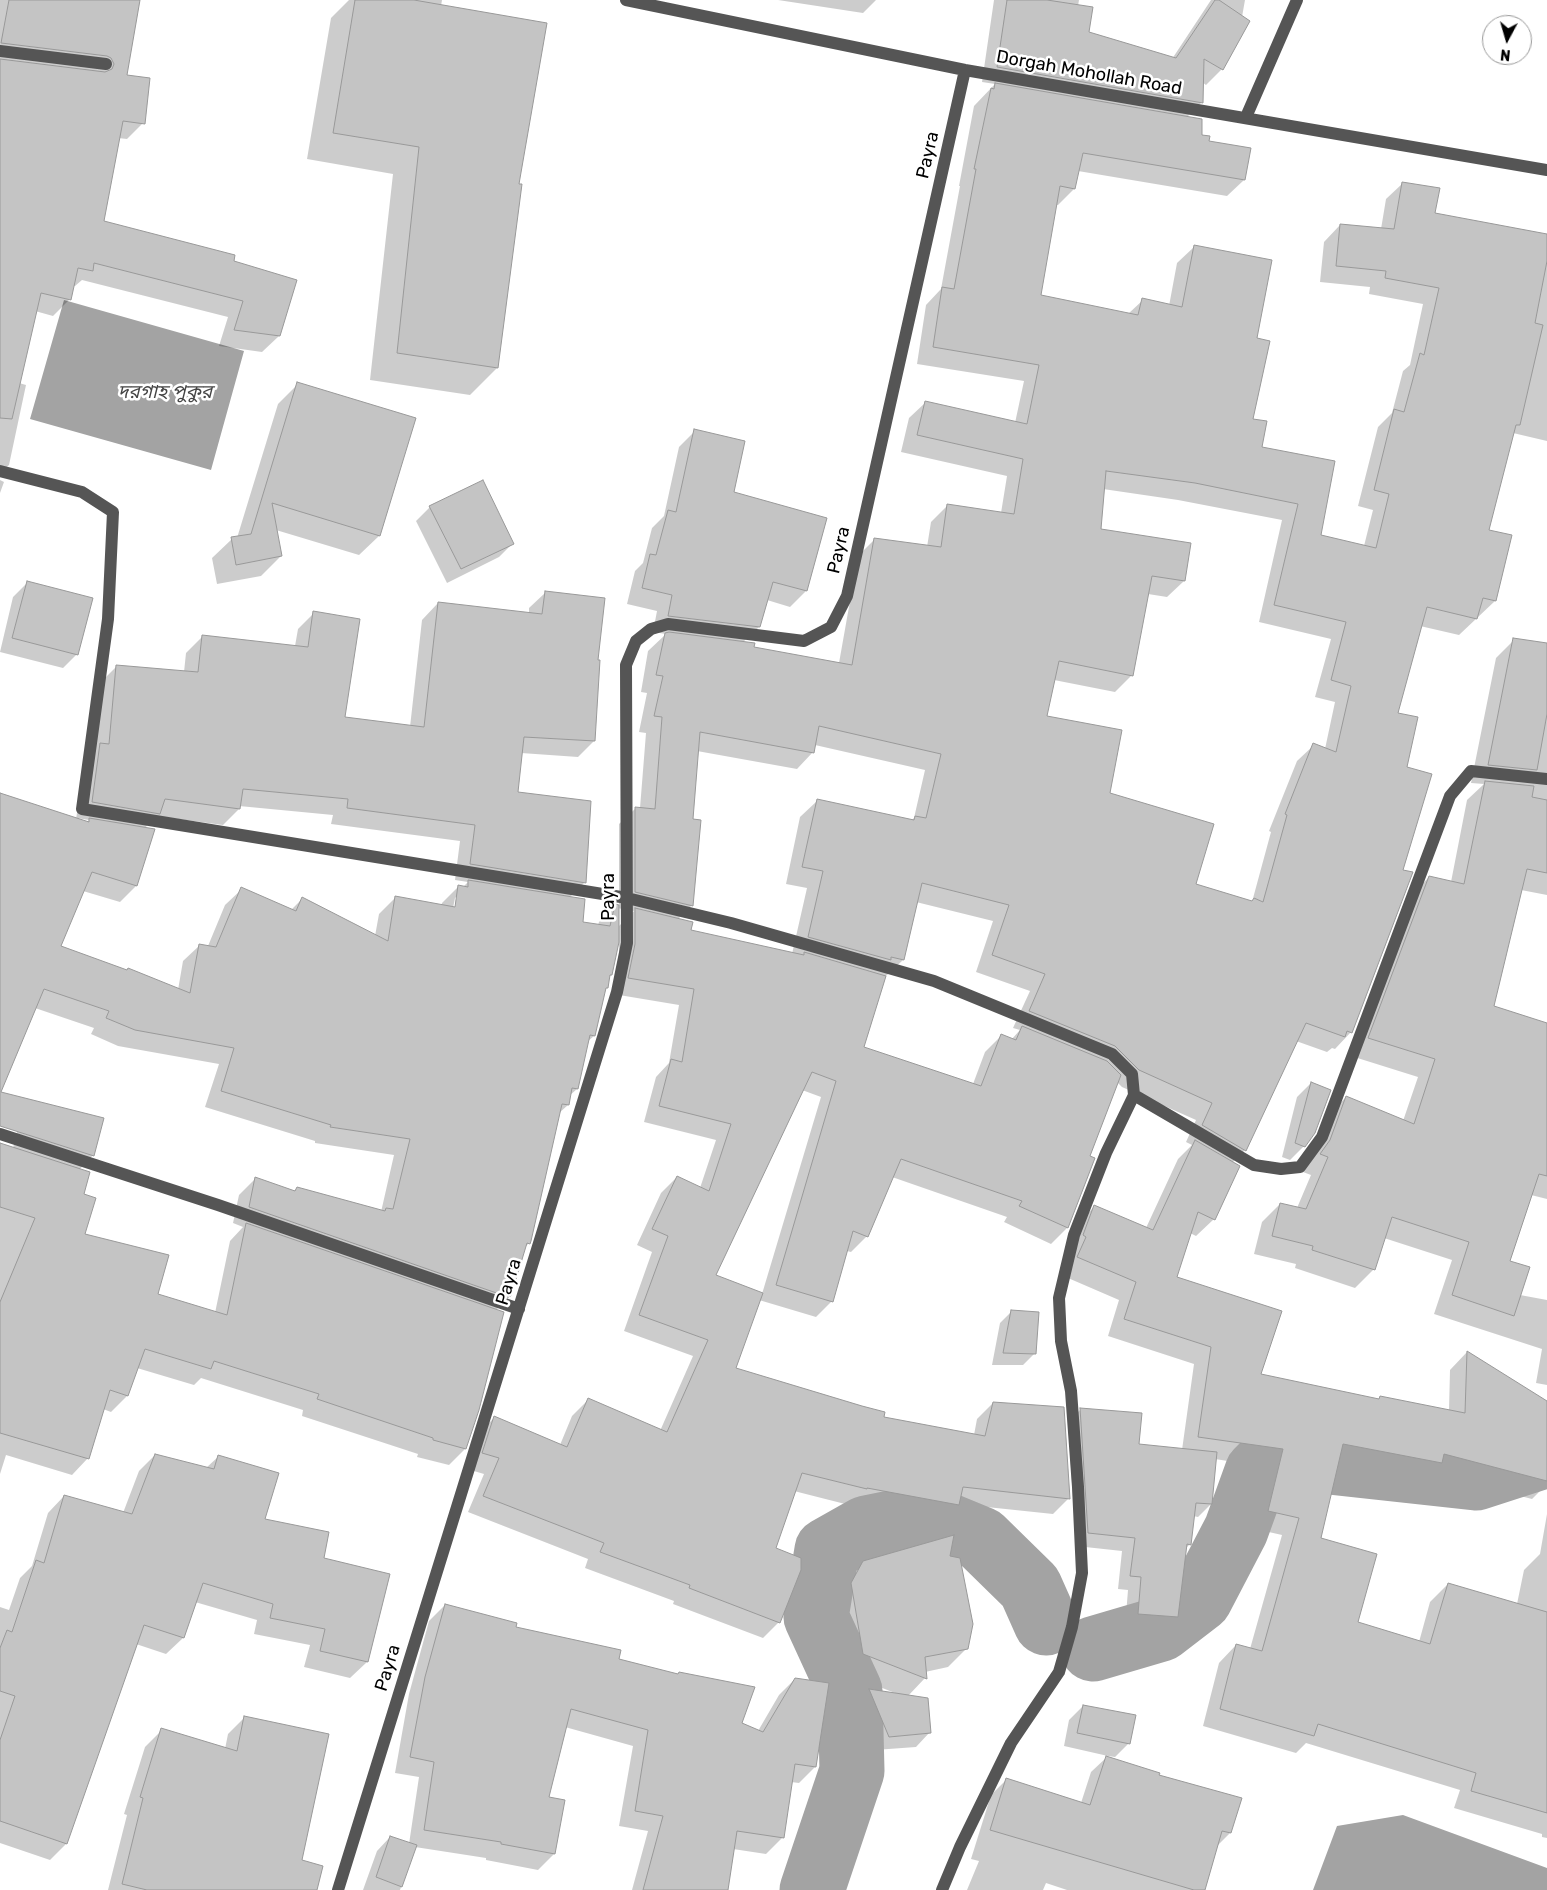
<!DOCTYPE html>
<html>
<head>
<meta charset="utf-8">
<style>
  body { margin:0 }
  #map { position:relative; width:1547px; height:1890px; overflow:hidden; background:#fff; font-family:Rubik,sans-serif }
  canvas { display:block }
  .north { position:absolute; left:1482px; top:15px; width:50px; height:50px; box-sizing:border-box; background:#fff; border:1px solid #999; border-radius:50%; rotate:186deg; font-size:14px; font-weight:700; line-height:20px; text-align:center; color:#000 }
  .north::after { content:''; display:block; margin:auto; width:18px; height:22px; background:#000; clip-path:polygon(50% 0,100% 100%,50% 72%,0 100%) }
</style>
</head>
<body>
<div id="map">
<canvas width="1547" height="1890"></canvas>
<div class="north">N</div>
</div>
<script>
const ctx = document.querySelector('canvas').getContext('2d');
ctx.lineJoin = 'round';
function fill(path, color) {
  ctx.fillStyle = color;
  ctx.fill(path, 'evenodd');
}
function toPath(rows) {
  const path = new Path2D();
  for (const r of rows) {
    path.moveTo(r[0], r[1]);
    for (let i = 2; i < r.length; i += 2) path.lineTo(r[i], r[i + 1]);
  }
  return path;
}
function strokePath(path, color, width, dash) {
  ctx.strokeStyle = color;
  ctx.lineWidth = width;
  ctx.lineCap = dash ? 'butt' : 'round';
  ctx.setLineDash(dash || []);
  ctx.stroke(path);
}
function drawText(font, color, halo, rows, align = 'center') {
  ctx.font = font + ' Rubik,"Noto Sans Bengali",sans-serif';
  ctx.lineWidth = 5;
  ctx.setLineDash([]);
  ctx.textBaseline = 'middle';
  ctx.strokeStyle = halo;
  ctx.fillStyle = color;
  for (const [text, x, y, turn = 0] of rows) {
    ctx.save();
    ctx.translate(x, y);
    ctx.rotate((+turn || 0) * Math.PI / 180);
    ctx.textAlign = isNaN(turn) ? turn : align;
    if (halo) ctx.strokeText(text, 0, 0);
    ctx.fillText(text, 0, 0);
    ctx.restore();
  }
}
fill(toPath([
  [64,300,244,351,211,470,30,419],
  [1403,1815,1547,1868,1547,1890,1313,1890,1337,1826]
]), '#a3a3a3');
fill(toPath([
  [0,0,139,0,126,76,143,123,127,139,118,138,102,222,232,262,279,336,262,352,219,346,228,317,82,280,75,286,73,286,70,299,53,316,35,311,19,383,26,385,9,465,0,473],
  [349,0,442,0,441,6,517,185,497,368,470,395,370,380,393,174,307,159,331,18],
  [778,0,876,0,863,13],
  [994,0,1079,0,1078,6,1088,33,1172,59,1211,0,1245,0,1242,17,1249,21,1222,69,1206,85,1202,82,1202,102,1186,118,1200,136,1244,180,1227,196,1078,171,1074,189,1058,205,1055,205,1040,296,1128,314,1143,300,1169,306,1177,263,1194,247,1256,339,1252,420,1261,448,1320,536,1364,546,1373,510,1358,506,1378,427,1392,413,1403,371,1410,365,1423,304,1369,294,1370,287,1320,282,1324,242,1340,225,1381,229,1386,199,1403,183,1434,214,1547,236,1547,441,1513,433,1488,531,1495,601,1459,635,1420,626,1397,714,1351,1032,1335,1049,1332,1048,1327,1052,1296,1041,1245,1150,1232,1163,1214,1219,1196,1236,1190,1233,1176,1277,1259,1375,1378,1400,1380,1397,1449,1411,1450,1370,1467,1352,1547,1403,1547,1484,1532,1499,1431,1473,1424,1480,1337,1463,1319,1539,1357,1623,1419,1642,1430,1602,1448,1584,1517,1604,1524,1570,1540,1554,1547,1514,1547,1838,1542,1837,1542,1834,1454,1808,1460,1790,1306,1743,1296,1753,1203,1726,1219,1663,1236,1645,1250,1649,1282,1535,1251,1528,1266,1467,1215,1459,1211,1504,1198,1517,1193,1516,1190,1544,1185,1549,1177,1617,1164,1630,1125,1627,1128,1590,1118,1589,1122,1551,1076,1546,1068,1422,1081,1409,1138,1445,1182,1450,1194,1364,1108,1336,1119,1300,1061,1275,1077,1224,1095,1206,1146,1228,1178,1159,1192,1145,1186,1142,1196,1120,1122,1087,1117,1082,1088,1156,1094,1159,1067,1228,1051,1244,1004,1222,1007,1217,892,1177,867,1236,851,1252,847,1251,832,1301,816,1317,759,1300,734,1368,882,1418,974,1435,977,1419,993,1403,1069,1498,1053,1514,958,1504,942,1520,849,1505,794,1491,774,1549,779,1622,763,1638,673,1604,674,1601,585,1568,588,1559,468,1512,484,1474,467,1469,478,1434,494,1418,560,1445,572,1416,588,1400,660,1431,693,1356,624,1331,652,1252,637,1245,661,1193,677,1177,700,1188,716,1140,644,1122,656,1077,669,1063,679,1005,613,994,619,961,619,940,611,975,608,978,607,987,604,990,594,1036,587,1042,577,1089,569,1096,568,1105,558,1114,529,1243,524,1248,510,1296,495,1311,465,1449,449,1465,417,1457,418,1454,302,1416,303,1410,201,1378,194,1385,137,1368,127,1396,111,1412,103,1409,88,1458,72,1475,6,1455,0,1474,0,1170,13,1148,21,1116,93,1155,79,1170,82,1195,83,1234,157,1295,215,1313,230,1241,243,1227,233,1223,239,1195,255,1179,293,1192,297,1188,381,1212,394,1155,315,1143,315,1141,205,1107,219,1064,118,1046,91,1034,94,1028,35,1008,0,1092,0,794,76,820,84,760,101,682,117,666,184,672,186,653,202,637,295,646,298,629,314,613,344,718,410,727,422,620,438,603,529,614,529,608,546,592,596,661,594,741,578,757,521,753,517,793,585,882,569,898,582,923,598,925,599,922,615,906,619,906,619,824,636,808,640,808,646,733,639,732,647,693,641,692,648,651,666,634,653,632,657,611,627,604,635,571,643,563,652,528,664,516,679,447,695,431,732,493,806,591,790,607,767,600,759,627,742,643,752,648,839,663,858,556,874,540,927,547,931,522,947,506,1001,513,1007,476,901,452,909,418,926,402,1015,423,1024,381,917,364,926,305,941,289,960,186,959,186,974,106,995,84,982,82],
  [1103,489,1178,500,1282,520,1259,622,1331,639,1315,697,1335,702,1325,749,1314,745,1297,761,1269,831,1271,832,1252,902,1195,884,1109,794,1046,716,1054,680,1115,692,1132,675,1148,594,1167,597,1184,581,1190,544,1099,530],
  [815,745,925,770,914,818,912,820,817,801,800,817,786,884,807,888,792,954,690,931,677,920,692,905,692,820,697,751,797,769,813,752],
  [239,806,333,815,331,824,460,841,455,880,468,882,463,887,458,887,442,903,441,906,395,898,379,914,375,936,302,899,291,910,242,889,225,905,208,946,200,945,183,961,178,990,60,947,83,891,120,902,136,886,144,829,156,816,223,825,239,809],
  [77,818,89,820,87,823],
  [458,895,455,913,452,913,455,898],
  [916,902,993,921,976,972,1030,991,1013,1028,1020,1030,1011,1040,1001,1036,985,1052,973,1084,862,1048,884,976,886,976,903,960],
  [617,908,634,911,618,927],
  [802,1090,821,1097,762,1294,715,1276],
  [298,384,379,536,359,555,276,530,281,556,261,576,217,584,212,558,232,539,237,538,278,404],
  [0,480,4,482,0,493],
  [430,507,513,543,499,557,447,583,416,521],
  [27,583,77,654,63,668,0,652,13,597],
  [1514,640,1547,645,1547,895,1521,890,1493,1007,1547,1024,1547,1199,1531,1195,1509,1262,1520,1295,1547,1300,1547,1385,1536,1383,1542,1349,1434,1314,1452,1260,1384,1238,1374,1269,1355,1288,1295,1268,1296,1264,1254,1254,1262,1222,1280,1204,1297,1208,1311,1175,1303,1172,1328,1116,1346,1097,1403,1121,1418,1077,1351,1056,1411,896,1429,877,1451,882,1467,800,1484,784,1471,783,1496,658],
  [1311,1083,1304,1146,1290,1160,1282,1157,1297,1097],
  [1012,1311,1035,1353,1023,1365,992,1365,1000,1323],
  [155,1455,206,1468,219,1456,264,1520,322,1559,367,1662,350,1678,304,1667,310,1645,254,1634,257,1620,195,1602,183,1638,166,1654,136,1644,66,1844,50,1860,0,1843,0,1607,9,1610,20,1578,32,1566,48,1513,64,1496,123,1513,139,1471],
  [948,1557,967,1648,948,1667,925,1672,925,1678,908,1696,930,1732,916,1747,875,1750,856,1704,870,1690,895,1693,844,1673,832,1603,844,1582,864,1562],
  [445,1605,618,1660,758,1731,779,1695,795,1679,827,1684,815,1767,799,1783,791,1782,782,1838,766,1854,733,1849,727,1890,632,1890,648,1831,619,1826,633,1746,565,1727,547,1798,554,1854,538,1870,486,1860,486,1858,415,1847,400,1890,363,1890,377,1851,390,1837,409,1844,419,1777,395,1773,409,1694,429,1621],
  [1083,1706,1129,1743,1115,1757,1108,1756,1108,1757,1158,1776,1230,1833,1216,1847,1204,1890,1067,1890,1046,1883,1043,1890,967,1890,979,1861,971,1859,991,1795,1006,1780,1081,1803,1091,1772,1108,1756,1064,1746,1069,1720],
  [245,1717,300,1861,315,1890,108,1890,127,1815,124,1814,145,1747,162,1730,225,1749,228,1734]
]), '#0003');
strokePath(toPath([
  [1093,1649,1161,1629,1200,1599,1236,1530,1257,1472,1269,1460,1302,1459,1476,1478,1547,1455],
  [812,1890,852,1771,850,1691,816,1617,827,1550,866,1528,925,1516,981,1539,1030,1587,1046,1623]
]), '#a3a3a3', 65);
const building = toPath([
  [9,0,140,0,127,75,150,78,145,124,123,121,104,221,235,255,234,261,297,280,280,336,234,330,243,301,94,263,93,271,78,268,71,300,41,293,12,419,0,418,0,59,105,72,112,69,114,64,111,58,107,56,1,43,9,0],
  [355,0,414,0,547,23,519,184,522,184,498,368,397,353,419,147,333,133,355,0],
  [1007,0,1047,0,1093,7,1089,32,1176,58,1215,0,1219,0,1250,21,1223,70,1204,59,1203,103,997,67,1007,0],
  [995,83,1202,119,1202,135,1210,136,1209,141,1251,148,1245,180,1083,153,1075,189,1060,186,1041,295,1138,315,1142,298,1182,307,1194,245,1272,260,1257,338,1270,341,1253,419,1267,421,1262,447,1335,461,1321,535,1376,548,1389,494,1374,490,1394,409,1404,412,1420,353,1424,355,1439,288,1385,278,1386,271,1336,266,1340,224,1394,229,1402,182,1440,188,1435,213,1547,234,1547,261,1535,323,1543,325,1520,425,1516,425,1489,530,1512,535,1496,601,1483,598,1477,619,1427,607,1398,713,1418,717,1407,767,1432,774,1403,870,1413,872,1352,1033,1347,1031,1345,1037,1306,1023,1246,1151,1202,1125,1212,1103,1139,1070,1115,1046,1029,1011,1045,974,992,955,1009,905,922,883,904,960,891,957,891,960,808,937,823,871,802,867,817,799,914,820,915,816,926,818,941,754,819,726,814,753,700,732,693,819,701,820,693,906,635,892,635,807,655,809,662,717,654,716,663,676,656,675,665,633,669,632,755,643,754,647,852,665,874,538,941,547,947,504,1014,514,1023,459,917,435,925,401,1027,424,1039,365,933,347,942,287,954,289,976,169,974,169,991,88,994,89,995,83],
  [1106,471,1195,483,1298,504,1274,605,1346,622,1331,680,1351,686,1336,752,1313,743,1285,814,1287,815,1263,902,1254,898,1252,901,1196,884,1214,824,1110,793,1122,730,1047,716,1059,661,1133,676,1152,576,1185,581,1191,543,1101,529,1106,471],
  [297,382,416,418,380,536,272,503,282,556,236,565,231,537,251,534,297,382],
  [694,429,745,441,734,492,827,518,807,591,773,582,760,627,668,616,672,595,642,588,650,554,656,555,668,510,676,512,694,429],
  [483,480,514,544,461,569,429,506,483,480],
  [27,581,93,598,78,655,12,638,27,581],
  [545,591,605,598,598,660,600,660,595,741,524,737,518,792,591,801,586,883,470,864,475,825,347,808,348,799,243,789,240,809,165,799,160,814,92,802,100,743,109,744,116,665,198,672,202,635,308,647,313,611,360,619,345,717,424,727,438,602,542,614,545,591],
  [1513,638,1547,643,1547,714,1537,770,1488,765,1513,638],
  [1485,781,1534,786,1532,797,1547,800,1547,873,1527,869,1494,1006,1547,1023,1547,1176,1539,1174,1510,1261,1530,1267,1514,1316,1452,1295,1469,1242,1392,1217,1375,1270,1312,1250,1313,1246,1272,1236,1280,1203,1306,1209,1328,1157,1320,1154,1330,1140,1346,1096,1414,1124,1435,1059,1368,1038,1429,876,1464,884,1485,781],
  [0,793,89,822,89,818,155,829,137,886,92,872,61,946,127,970,128,968,190,993,199,944,216,947,241,887,296,911,302,897,388,941,395,896,455,907,458,885,468,887,468,880,585,899,583,922,610,926,615,904,619,905,619,942,612,975,610,975,608,988,606,988,595,1036,590,1035,578,1089,572,1088,569,1105,562,1104,531,1241,530,1244,527,1243,511,1296,508,1297,249,1207,255,1177,295,1191,297,1187,385,1211,386,1208,393,1209,410,1139,330,1127,331,1125,221,1091,234,1048,135,1030,106,1018,109,1011,44,989,1,1092,104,1118,94,1156,0,1126,0,793],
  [635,908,693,922,691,930,804,955,804,952,886,976,864,1047,981,1086,1001,1034,1016,1040,1022,1026,1107,1061,1121,1075,1090,1156,1095,1158,1068,1228,1019,1206,1022,1201,901,1159,868,1237,853,1231,833,1302,776,1285,836,1081,812,1072,716,1275,763,1293,736,1368,862,1406,885,1412,884,1417,985,1436,993,1402,1064,1407,1070,1499,963,1487,959,1505,867,1488,867,1489,802,1473,776,1548,801,1558,801,1570,780,1623,689,1588,690,1585,600,1552,604,1543,483,1496,499,1458,482,1453,494,1416,567,1447,588,1398,667,1432,708,1340,639,1315,668,1236,652,1229,677,1176,709,1191,731,1124,659,1106,671,1059,682,1062,694,989,628,978,635,944,635,908],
  [1311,1082,1331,1090,1315,1133,1305,1147,1295,1143,1311,1082],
  [1195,1140,1240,1166,1215,1220,1198,1212,1177,1277,1282,1311,1261,1374,1379,1399,1380,1396,1465,1413,1467,1351,1547,1401,1547,1481,1444,1454,1442,1463,1343,1444,1321,1538,1377,1554,1358,1622,1430,1644,1448,1583,1547,1612,1547,1813,1471,1791,1476,1773,1318,1724,1314,1736,1220,1709,1236,1644,1262,1651,1299,1518,1268,1511,1283,1449,1198,1437,1211,1347,1124,1319,1136,1282,1077,1257,1086,1237,1083,1235,1094,1205,1153,1230,1195,1140],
  [0,1143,90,1172,84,1194,96,1198,85,1234,169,1255,158,1294,227,1315,246,1223,504,1312,479,1410,466,1449,433,1440,433,1438,317,1399,319,1394,214,1361,211,1369,145,1349,128,1396,110,1390,89,1459,0,1433,0,1302,35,1218,0,1207,0,1143],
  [1011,1310,1039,1312,1036,1354,1003,1353,1011,1310],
  [1080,1408,1142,1413,1139,1444,1217,1452,1212,1504,1196,1503,1191,1545,1187,1544,1178,1617,1138,1614,1141,1577,1130,1576,1135,1538,1088,1533,1080,1408],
  [155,1454,214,1469,218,1455,279,1473,265,1519,329,1532,324,1558,390,1574,368,1662,320,1651,325,1629,270,1618,273,1604,203,1583,184,1638,144,1625,67,1844,0,1821,0,1740,15,1696,0,1691,0,1648,7,1630,12,1632,36,1560,44,1563,64,1495,132,1514,155,1454],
  [954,1535,950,1556,960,1558,973,1624,968,1649,925,1657,927,1679,863,1654,851,1583,863,1561,954,1535],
  [445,1604,517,1623,516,1627,621,1650,619,1659,678,1674,679,1672,755,1687,742,1723,763,1732,795,1678,829,1683,816,1767,795,1764,784,1838,737,1831,728,1890,643,1890,663,1816,635,1811,648,1730,571,1709,549,1797,565,1800,555,1854,501,1844,501,1842,424,1830,434,1762,410,1757,425,1677,445,1604],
  [869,1689,928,1698,931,1733,889,1737,869,1689],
  [1083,1705,1136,1715,1130,1744,1077,1733,1083,1705],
  [244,1716,329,1734,302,1860,323,1866,317,1890,147,1890,122,1884,143,1798,140,1797,161,1728,237,1751,244,1716],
  [1106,1756,1160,1773,1159,1775,1242,1798,1231,1833,1222,1831,1205,1890,1194,1890,990,1830,1006,1778,1090,1805,1106,1756],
  [390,1836,417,1845,402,1887,376,1877,390,1836]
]);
fill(building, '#c4c4c4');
strokePath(building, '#999', 1);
strokePath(toPath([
  [626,0,965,70,1547,170],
  [0,51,106,64],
  [1246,117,1297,0],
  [0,471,82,492,113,512,108,619,82,809,627,898,731,923,934,981,1112,1054,1132,1074,1134,1095,1106,1153,1074,1235,1059,1298,1061,1341,1071,1391,1078,1487,1082,1573,1072,1627,1059,1672,1011,1743,960,1847,942,1890],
  [1134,1095,1254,1165,1281,1169,1300,1167,1322,1137,1450,796,1471,771,1547,779],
  [0,1134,218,1205,519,1309],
  [338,1890,617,992,627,943,626,665,636,641,651,629,668,624,804,641,831,627,847,596,965,70]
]), '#555', 12);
drawText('18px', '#000', '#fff', [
  ["Dorgah Mohollah Road",1089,73,10],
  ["Payra",928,155,-77],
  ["Payra",839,550,-77],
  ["Payra",609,897,-90],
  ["Payra",509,1282,-73],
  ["Payra",388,1668,-73]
]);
drawText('italic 19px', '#444', '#fff', [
  ["দরগাহ পুকুর",165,393]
]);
</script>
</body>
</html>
